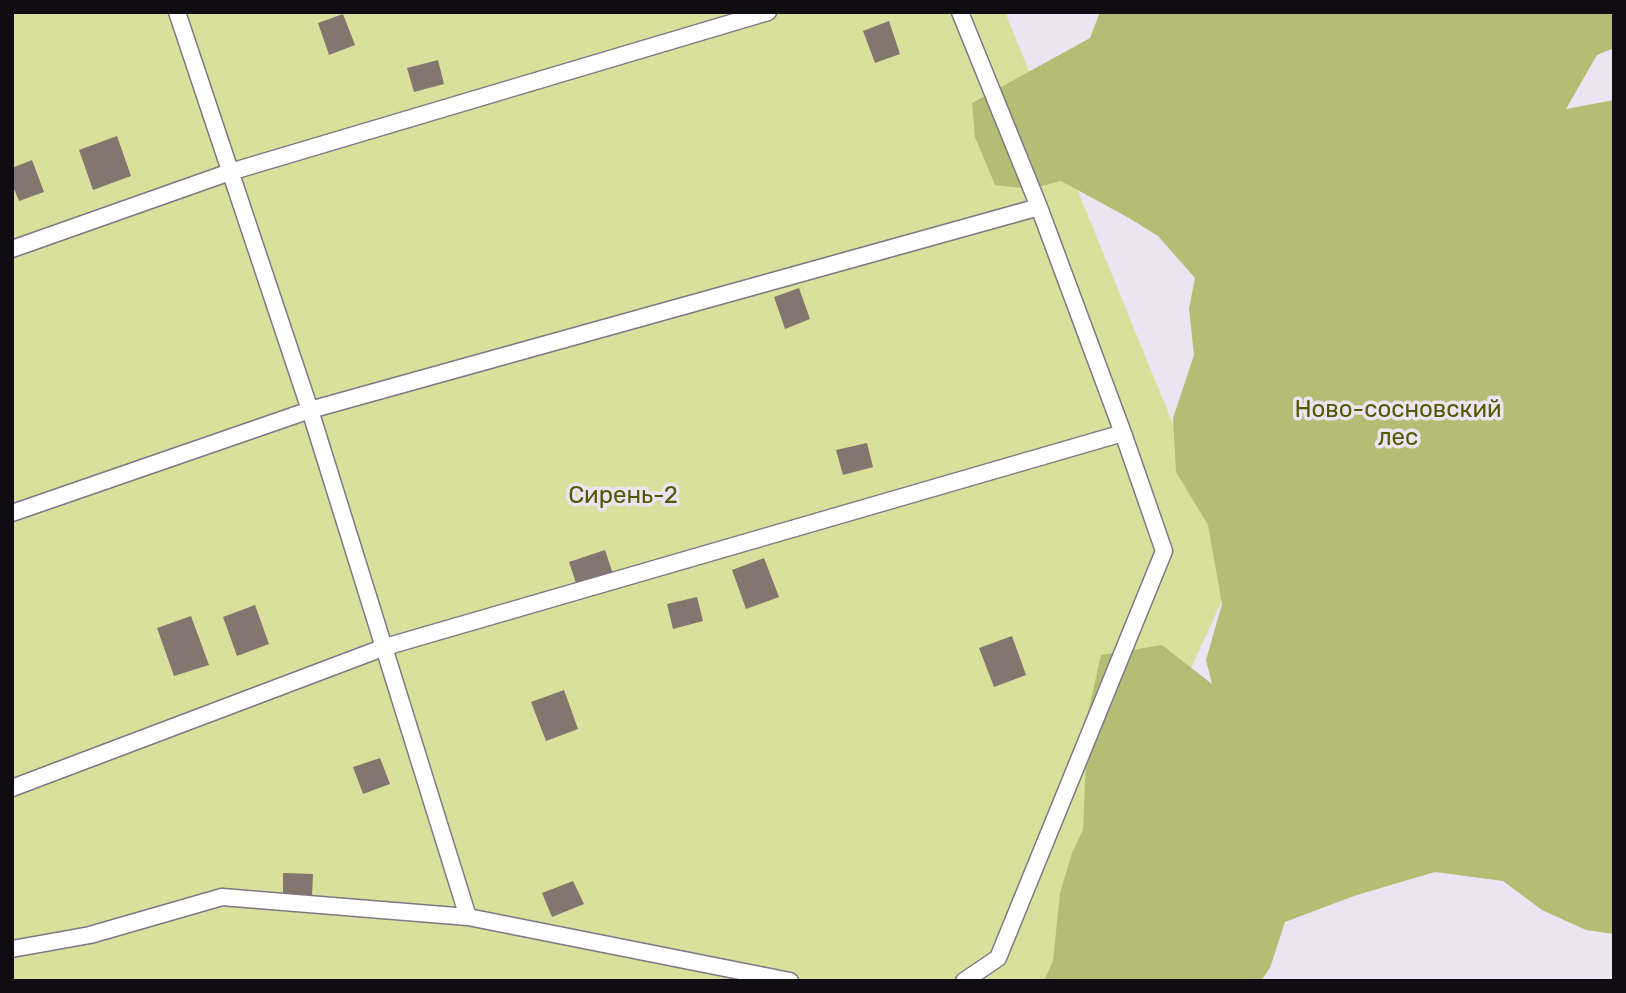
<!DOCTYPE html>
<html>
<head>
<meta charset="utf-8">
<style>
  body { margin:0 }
  #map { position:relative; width:1626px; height:993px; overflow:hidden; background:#ece4f2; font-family:Rubik,sans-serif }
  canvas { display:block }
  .frame { position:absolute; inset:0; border:14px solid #100d12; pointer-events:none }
</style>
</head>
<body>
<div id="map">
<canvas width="1626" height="993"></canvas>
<div class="frame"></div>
</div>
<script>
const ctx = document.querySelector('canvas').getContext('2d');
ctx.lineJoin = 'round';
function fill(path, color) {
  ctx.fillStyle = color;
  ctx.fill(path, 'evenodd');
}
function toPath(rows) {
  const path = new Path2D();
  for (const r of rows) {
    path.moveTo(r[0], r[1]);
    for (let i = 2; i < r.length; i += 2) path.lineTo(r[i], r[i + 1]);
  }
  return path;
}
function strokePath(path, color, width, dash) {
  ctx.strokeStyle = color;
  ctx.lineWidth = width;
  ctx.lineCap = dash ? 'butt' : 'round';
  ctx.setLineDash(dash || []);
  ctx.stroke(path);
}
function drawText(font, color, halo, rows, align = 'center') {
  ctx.font = font + ' Rubik,sans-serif';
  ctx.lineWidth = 7;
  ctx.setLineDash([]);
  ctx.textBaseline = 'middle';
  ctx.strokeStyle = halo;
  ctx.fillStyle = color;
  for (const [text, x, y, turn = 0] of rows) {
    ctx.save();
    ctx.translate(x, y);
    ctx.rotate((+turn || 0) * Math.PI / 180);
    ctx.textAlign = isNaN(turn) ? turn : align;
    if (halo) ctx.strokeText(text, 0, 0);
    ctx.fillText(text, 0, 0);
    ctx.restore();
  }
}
fill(toPath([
  [12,12,1005,12,1234,574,1048,981,12,981]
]), '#d9e09c');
fill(toPath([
  [1100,12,1614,12,1614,48,1597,55,1566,109,1614,100,1614,934,1586,930,1542,910,1503,881,1435,872,1357,895,1285,922,1270,968,1261,981,1044,981,1053,961,1060,893,1072,853,1083,830,1088,713,1101,655,1162,645,1212,684,1206,660,1222,604,1208,525,1176,472,1173,418,1194,355,1189,309,1195,278,1158,236,1129,218,1061,181,1030,189,995,185,975,137,972,103,1090,38]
]), '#b5bd75');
fill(toPath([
  [343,14,355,45,329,55,318,23],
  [889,21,900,54,875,63,863,31],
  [438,60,444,84,414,92,407,68],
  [117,136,131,176,93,190,79,150],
  [32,160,44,192,19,201,12,184,12,168],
  [799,288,810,319,785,329,774,297],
  [867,443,873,467,843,475,836,450],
  [605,550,614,577,578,589,569,562],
  [764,558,779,597,746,609,732,570],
  [697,597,703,621,673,629,667,604],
  [255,605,269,644,237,656,223,617],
  [191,616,209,665,174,676,157,628],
  [1012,636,1026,675,994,687,979,648],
  [564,690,578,729,546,741,531,702],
  [380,758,390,784,363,794,353,767],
  [283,873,313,874,312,896,283,896],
  [573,881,584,904,552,917,542,893]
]), '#83766e');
const service = toPath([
  [177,12,310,410,468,917,790,981],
  [960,12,1039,207],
  [12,249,230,172,768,12],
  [12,513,310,410,1039,207,1123,433,1164,551,998,958,964,981],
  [12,788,385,647,1123,433],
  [12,949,90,935,222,897,468,917]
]);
strokePath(service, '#7f7783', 19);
strokePath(service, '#fff', 16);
drawText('24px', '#535800', '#ece4f2', [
  ["Ново-сосновский",1398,410],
  ["лес",1398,438],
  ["Сирень-2",623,496]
]);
</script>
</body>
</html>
